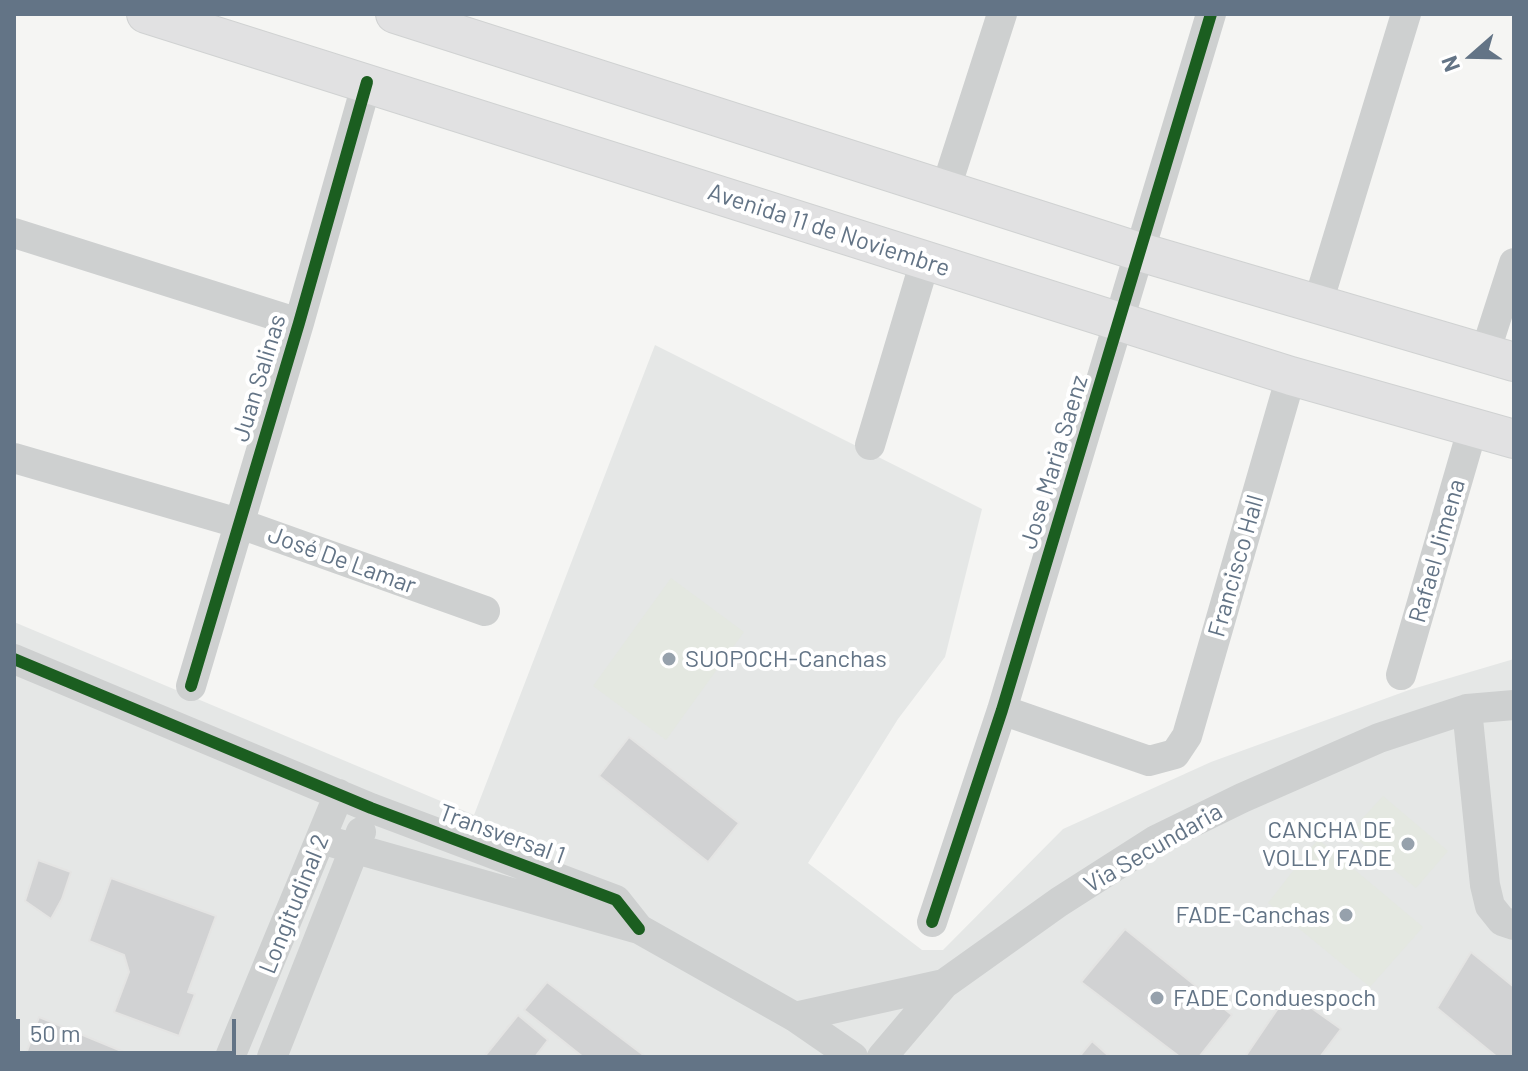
<!DOCTYPE html>
<html>
<head>
<meta charset="utf-8">
<style>
  body { margin:0 }
  #map { position:relative; width:1528px; height:1071px; overflow:hidden; background:#f5f5f3; font-family:Barlow,sans-serif }
  canvas { display:block }
  .frame { position:absolute; inset:0; border:16px solid #637486; pointer-events:none }
  .north { position:absolute; left:1432px; top:16px; width:80px; height:80px; -webkit-text-stroke:6px #fff; paint-order:stroke; rotate:250deg; font-size:22px; font-weight:700; line-height:32px; text-align:center; color:#637486 }
  .north::after { content:''; display:block; margin:auto; width:28px; height:36px; background:#637486; clip-path:polygon(50% 0,100% 100%,50% 72%,0 100%) }
  .scale { position:absolute; left:16px; top:1019px; width:220px; height:36px; box-sizing:border-box; border:4px solid #637486; border-top:0; padding-left:10px; font-size:24px; line-height:28px; white-space:nowrap; color:#637486; -webkit-text-stroke:6px #fff; paint-order:stroke }
</style>
</head>
<body>
<div id="map">
<canvas width="1528" height="1071"></canvas>
<div class="frame"></div>
<div class="north">N</div>
<div class="scale">50 m</div>
</div>
<script>
const ctx = document.querySelector('canvas').getContext('2d');
ctx.lineJoin = 'round';
function fill(path, color) {
  ctx.fillStyle = color;
  ctx.fill(path, 'evenodd');
}
function toPath(rows) {
  const path = new Path2D();
  for (const r of rows) {
    path.moveTo(r[0], r[1]);
    for (let i = 2; i < r.length; i += 2) path.lineTo(r[i], r[i + 1]);
  }
  return path;
}
function strokePath(path, color, width, dash) {
  ctx.strokeStyle = color;
  ctx.lineWidth = width;
  ctx.lineCap = dash ? 'butt' : 'round';
  ctx.setLineDash(dash || []);
  ctx.stroke(path);
}
function drawText(font, color, halo, rows, align = 'center') {
  ctx.font = font + ' Barlow,sans-serif';
  ctx.lineWidth = 8;
  ctx.setLineDash([]);
  ctx.textBaseline = 'middle';
  ctx.strokeStyle = halo;
  ctx.fillStyle = color;
  for (const [text, x, y, turn = 0] of rows) {
    ctx.save();
    ctx.translate(x, y);
    ctx.rotate((+turn || 0) * Math.PI / 180);
    ctx.textAlign = isNaN(turn) ? turn : align;
    if (halo) ctx.strokeText(text, 0, 0);
    ctx.fillText(text, 0, 0);
    ctx.restore();
  }
}
fill(toPath([
  [655,345,982,509,945,657,898,719,808,863,922,950,943,950,1063,829,1211,762,1409,690,1514,659,1514,1057,14,1057,14,622,474,815]
]), '#e5e7e6');
fill(toPath([
  [671,578,744,632,666,740,593,686],
  [1383,796,1448,851,1416,888,1349,833],
  [1318,839,1423,927,1370,987,1268,903]
]), '#e4e8e1');
const building = toPath([
  [629,737,739,823,708,862,599,776,629,737],
  [38,860,71,872,62,899,51,919,25,901,38,860],
  [111,878,216,916,188,992,195,994,179,1036,114,1012,129,972,124,955,89,941,111,878],
  [1125,929,1232,1015,1199,1057,1180,1057,1081,982,1125,929],
  [1471,952,1514,987,1514,1057,1497,1057,1437,1008,1471,952],
  [547,982,646,1057,583,1057,524,1010,547,982],
  [1289,992,1341,1029,1320,1057,1245,1057,1289,992],
  [518,1015,548,1040,535,1057,484,1057,518,1015],
  [39,1017,136,1057,25,1057,39,1017],
  [1092,1041,1110,1057,1079,1057,1092,1041]
]);
fill(building, '#d1d2d3');
strokePath(building, '#e4e4e3', 2);
const major = toPath([
  [146,14,1291,376,1514,439],
  [395,14,1140,252,1514,362]
]);
strokePath(major, '#d0d2d2', 40);
strokePath(toPath([
  [945,191,1002,14],
  [14,233,299,323],
  [1318,303,1406,14],
  [1485,353,1514,263],
  [870,445,925,261],
  [14,458,238,523,485,611],
  [14,659,371,808,616,900,639,929],
  [1401,675,1473,427],
  [191,686,299,323,367,82],
  [1467,709,1485,885,1490,906,1502,921,1514,925],
  [1002,710,1149,761,1175,754,1187,736,1291,376],
  [321,839,639,929,795,1017,853,1057],
  [932,922,1002,710,1211,14],
  [795,1017,944,984],
  [230,1057,339,794],
  [272,1057,361,832],
  [882,1057,944,984,1059,902,1156,840,1242,798,1379,738,1467,709,1514,705]
]), '#ced0d0', 30);
strokePath(major, '#e1e1e2', 38);
strokePath(toPath([
  [14,659,371,808,616,900,639,929],
  [191,686,299,323,367,82],
  [932,922,1002,710,1211,14]
]), '#1b5e20', 12);
for (const [x, y, r, color] of [
  [669,659,8,"#96a1ac"],
  [1408,844,8,"#96a1ac"],
  [1346,915,8,"#96a1ac"],
  [1157,998,8,"#96a1ac"]
]) {
  const dot = new Path2D();
  dot.arc(x, y, r, 0, 2 * Math.PI);
  ctx.fillStyle = color;
  ctx.fill(dot);
  strokePath(dot, '#fff', 3);
}
drawText('24px', '#637486', '#fff', [
  ["Avenida 11 de Noviembre",829,230,18],
  ["Juan Salinas",259,378,-73],
  ["Jose Maria Saenz",1054,462,-73],
  ["Rafael Jimena",1437,551,-74],
  ["José De Lamar",342,560,20],
  ["Francisco Hall",1236,566,-74],
  ["Transversal 1",502,834,20],
  ["Via Secundaria",1153,848,-30],
  ["Longitudinal 2",294,904,-68]
]);
drawText('24px', '#637486', '#fff', [
  ["SUOPOCH-Canchas",685,659],
  ["CANCHA DE",1392,830,"right"],
  ["VOLLY FADE",1392,858,"right"],
  ["FADE-Canchas",1330,915,"right"],
  ["FADE Conduespoch",1173,998]
], 'left');
</script>
</body>
</html>
